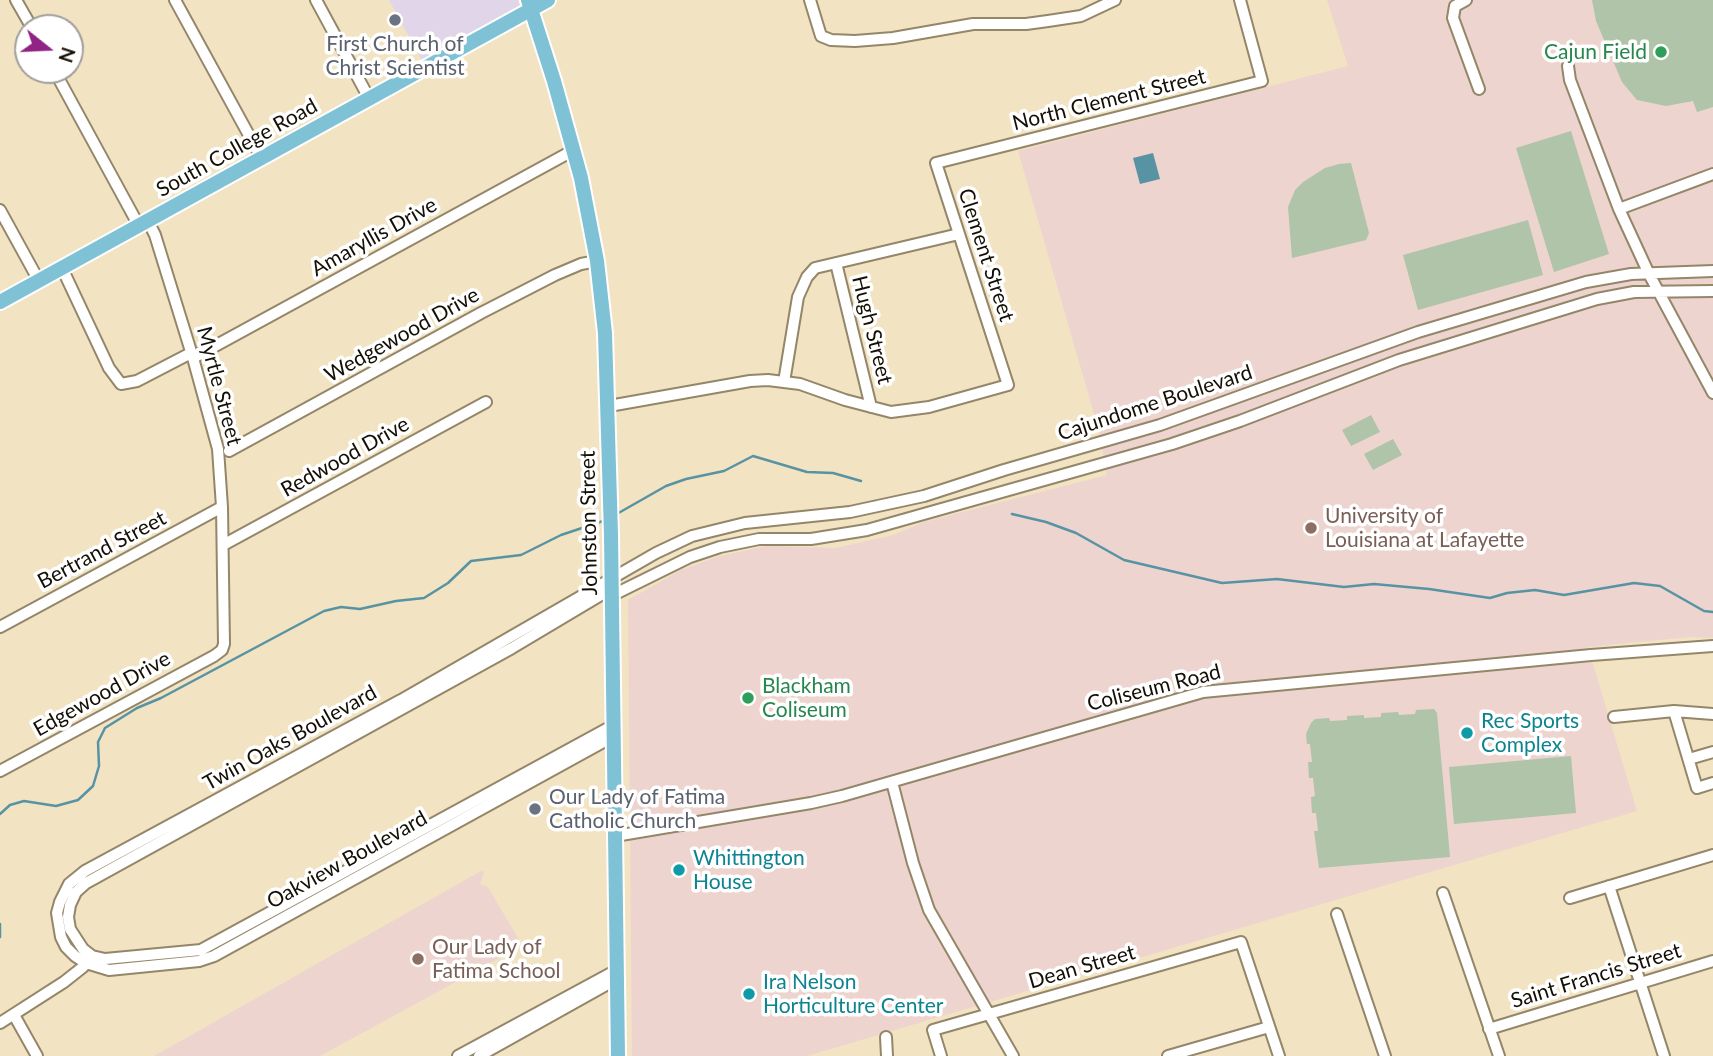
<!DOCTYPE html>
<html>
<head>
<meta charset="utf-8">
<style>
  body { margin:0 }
  #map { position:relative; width:1713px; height:1056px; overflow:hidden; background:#f2e3c3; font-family:Lato,sans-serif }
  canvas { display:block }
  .north { position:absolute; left:14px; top:14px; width:70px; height:70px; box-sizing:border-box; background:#fff; border:2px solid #a19f9b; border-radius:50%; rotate:108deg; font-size:19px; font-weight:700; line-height:28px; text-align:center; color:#140f05 }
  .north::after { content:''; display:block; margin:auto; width:24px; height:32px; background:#902284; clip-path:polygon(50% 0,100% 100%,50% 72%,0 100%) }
</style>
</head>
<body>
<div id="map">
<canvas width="1713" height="1056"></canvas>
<div class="north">N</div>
</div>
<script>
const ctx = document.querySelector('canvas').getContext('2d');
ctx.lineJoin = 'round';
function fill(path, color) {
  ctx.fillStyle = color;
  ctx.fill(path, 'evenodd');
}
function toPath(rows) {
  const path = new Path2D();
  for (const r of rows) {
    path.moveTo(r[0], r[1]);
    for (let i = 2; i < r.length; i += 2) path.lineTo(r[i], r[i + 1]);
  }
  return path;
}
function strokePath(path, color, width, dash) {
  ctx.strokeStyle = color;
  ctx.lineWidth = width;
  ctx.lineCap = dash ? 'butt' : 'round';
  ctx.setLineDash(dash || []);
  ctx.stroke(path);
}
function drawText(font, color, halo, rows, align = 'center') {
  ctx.font = font + ' Lato,sans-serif';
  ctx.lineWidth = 7;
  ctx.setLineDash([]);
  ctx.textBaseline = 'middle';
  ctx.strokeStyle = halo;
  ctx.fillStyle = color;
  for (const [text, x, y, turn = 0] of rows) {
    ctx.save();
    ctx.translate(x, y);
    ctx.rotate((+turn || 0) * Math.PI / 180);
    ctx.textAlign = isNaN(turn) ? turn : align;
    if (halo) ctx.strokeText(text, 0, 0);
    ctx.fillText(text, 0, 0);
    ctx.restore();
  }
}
fill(toPath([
  [389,0,518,0,522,14,426,68]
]), '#e1d5e9');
fill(toPath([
  [1327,0,1713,0,1713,638,1690,637,1588,647,1637,811,807,1056,632,1056,628,600,681,570,720,556,766,546,836,548,893,535,924,522,1107,475,1099,431,1018,151,1348,66],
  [481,871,484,872,480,884,488,887,522,945,507,954,320,1056,154,1056]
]), '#edd4ce');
fill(toPath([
  [1592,0,1713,0,1713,107,1697,112,1693,101,1666,106,1637,100,1622,82,1596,21],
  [1571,131,1609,254,1554,272,1516,148],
  [1351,163,1369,233,1366,240,1292,258,1288,207,1295,190,1303,182,1325,168,1339,164],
  [1528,220,1543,275,1418,310,1403,255],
  [1371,415,1380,432,1351,446,1342,430],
  [1393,439,1402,455,1373,470,1364,454],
  [1434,709,1437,713,1450,857,1319,868,1314,831,1318,831,1316,813,1312,813,1311,797,1315,796,1313,778,1309,778,1308,762,1312,762,1310,744,1307,744,1306,734,1311,723,1315,719,1329,718,1330,721,1347,720,1347,716,1364,715,1364,718,1381,717,1381,713,1398,712,1399,715,1415,714,1416,710],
  [1571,756,1576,813,1454,824,1449,767]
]), '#afc4a8');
fill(toPath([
  [1153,153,1160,179,1140,184,1133,158]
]), '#5893a3');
strokePath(toPath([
  [1012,514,1046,522,1076,533,1124,560,1222,583,1277,579,1344,587,1374,584,1429,589,1490,598,1507,593,1535,590,1564,595,1634,583,1660,586,1704,611,1713,612],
  [615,515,666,486,686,479,724,471,753,456,807,472,833,473,861,481],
  [0,814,10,805,24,801,56,806,78,800,93,786,99,766,98,742,105,728,137,708,161,698,324,611,341,607,360,609,396,601,424,598,448,583,471,561,521,555,561,535,606,520],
  [0,924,0,937]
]), '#5893a3', 2.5);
const minor = toPath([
  [16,0,32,28],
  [175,0,262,159],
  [316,0,370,100],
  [810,0,821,36,831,40,855,41,893,38,973,24,1026,24,1048,21,1081,16,1115,0],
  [1466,0,1455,6,1453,18,1479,89],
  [1568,66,1570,80,1619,209,1649,274,1713,393],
  [54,70,139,226],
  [1619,209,1713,174],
  [0,210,39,281],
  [836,263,871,407],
  [62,268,109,368,121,384,137,381,191,353],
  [193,358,574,150],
  [784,382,798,297,807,277,815,268,959,234],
  [609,406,750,381,768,380,800,384,845,400,891,412,929,407,1008,385,936,163,1262,81,1240,0],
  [229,451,481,313,555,275,581,264,597,261],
  [223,545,486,402],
  [611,589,512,648,86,883,76,892,70,905,68,917,70,929,83,949,92,956,105,959,201,950,614,725],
  [611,596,690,557,720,547,759,539,811,539,867,530,1172,444,1240,421,1399,360,1597,299,1634,292,1713,291],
  [0,627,222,507],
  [1674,711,1697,788,1713,783],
  [1614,717,1674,711,1713,714],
  [614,736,214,956,199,961,109,970,86,963,75,956,66,947,61,937,57,913,60,902,69,884,85,871,401,700,656,553,692,536,745,523,850,512,924,496,1004,470,1160,425,1418,332,1586,282,1631,274,1713,271],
  [1689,759,1713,752],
  [0,771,214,656,222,650,224,644,222,507,218,449,193,358,155,235,148,221],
  [892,782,913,863,929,910,1013,1056],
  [615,836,811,803,842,796,1203,692,1591,655,1713,646],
  [1609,886,1664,1056],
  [1443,893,1499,1056],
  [1570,898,1713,855],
  [1337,914,1385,1056],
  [14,1015,37,1056],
  [0,1023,64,982,83,967,90,958],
  [1489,1029,1713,961],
  [886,1037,887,1056],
  [458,1056,617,970],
  [479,1056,617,979],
  [941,1056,933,1030,1241,942,1279,1056],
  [1168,1056,1269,1027]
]);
const major = toPath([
  [528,0,554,81,581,178,597,261,605,333,611,535,618,1056],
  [0,302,548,0]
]);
strokePath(minor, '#948669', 14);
strokePath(major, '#fff', 18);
strokePath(minor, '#fff', 10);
strokePath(major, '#7fc2d6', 14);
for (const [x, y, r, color] of [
  [395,20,7,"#6b7280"],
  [1661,52,7,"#2e9e5b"],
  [1311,528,7,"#8d6e63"],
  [748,698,7,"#2e9e5b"],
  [1467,733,7,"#0f9aa8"],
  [535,809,7,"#6b7280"],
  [679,870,7,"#0f9aa8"],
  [418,959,7,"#8d6e63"],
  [749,994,7,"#0f9aa8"]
]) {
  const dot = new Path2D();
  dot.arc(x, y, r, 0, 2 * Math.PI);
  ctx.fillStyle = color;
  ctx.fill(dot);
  strokePath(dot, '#fff', 2.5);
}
drawText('21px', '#5b616d', '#fff', [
  ["First Church of",395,44],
  ["Christ Scientist",395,68],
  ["Our Lady of Fatima",549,797,"left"],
  ["Catholic Church",549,821,"left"]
]);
drawText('21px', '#27864d', '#fff', [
  ["Cajun Field",1647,52],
  ["Blackham",762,686,"left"],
  ["Coliseum",762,710,"left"]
], 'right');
drawText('21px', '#140f05', '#fff', [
  ["North Clement Street",1109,100,-14],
  ["South College Road",237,148,-29],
  ["Amaryllis Drive",374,237,-29],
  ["Clement Street",986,255,72],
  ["Hugh Street",872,330,76],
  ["Wedgewood Drive",402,335,-29],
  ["Myrtle Street",219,386,75],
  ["Cajundome Boulevard",1155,403,-18],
  ["Redwood Drive",345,457,-29],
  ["Johnston Street",589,523,-91],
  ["Bertrand Street",102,550,-28],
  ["Coliseum Road",1154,688,-14],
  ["Edgewood Drive",102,694,-29],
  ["Twin Oaks Boulevard",290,738,-29],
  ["Oakview Boulevard",347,860,-29],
  ["Dean Street",1082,967,-16],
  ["Saint Francis Street",1596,976,-17]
]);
drawText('21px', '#785e54', '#fff', [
  ["University of",1325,516],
  ["Louisiana at Lafayette",1325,540],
  ["Our Lady of",432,947],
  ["Fatima School",432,971]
], 'left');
drawText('21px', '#0d838f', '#fff', [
  ["Rec Sports",1481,721],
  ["Complex",1481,745],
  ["Whittington",693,858],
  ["House",693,882],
  ["Ira Nelson",763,982],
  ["Horticulture Center",763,1006]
], 'left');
</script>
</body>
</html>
